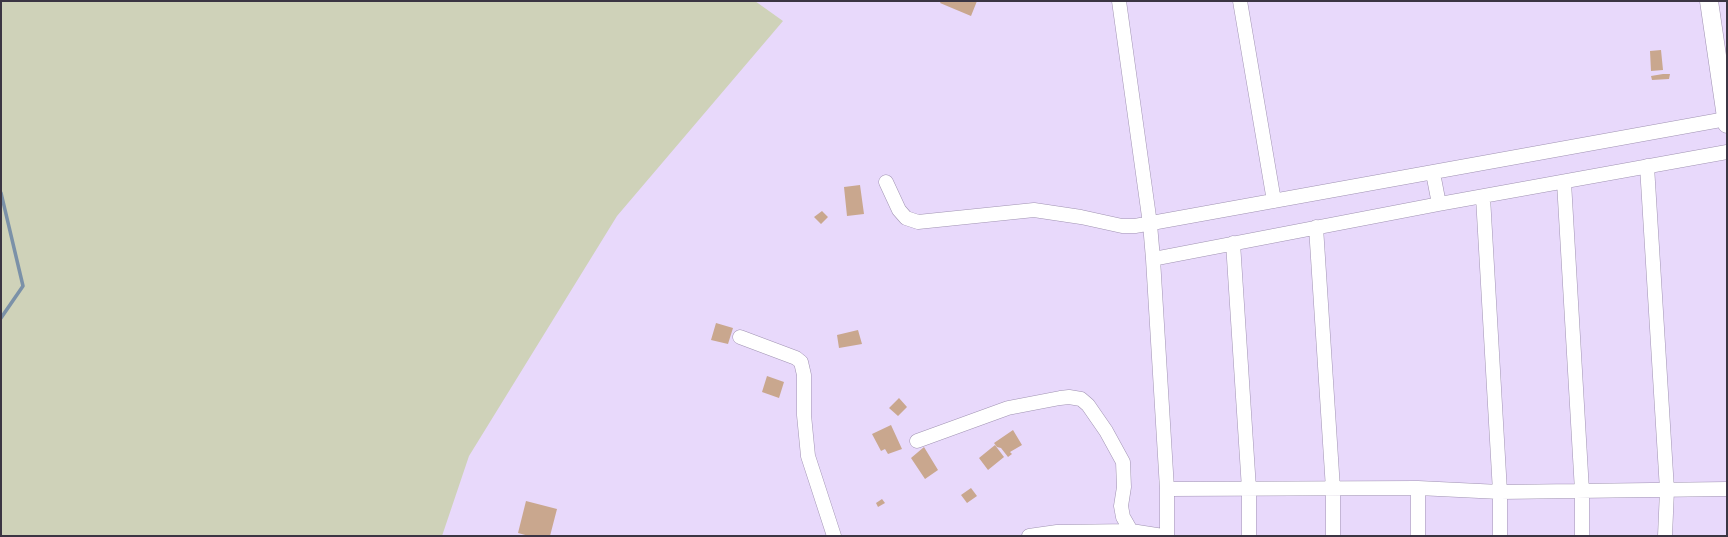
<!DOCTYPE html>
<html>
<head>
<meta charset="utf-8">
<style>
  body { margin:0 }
  #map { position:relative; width:1728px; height:537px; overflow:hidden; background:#e8d9fb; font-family:"Asap Condensed",sans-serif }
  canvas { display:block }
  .frame { position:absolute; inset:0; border:2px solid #3b3543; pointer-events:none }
</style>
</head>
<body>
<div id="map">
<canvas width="1728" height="537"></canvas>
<div class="frame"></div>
</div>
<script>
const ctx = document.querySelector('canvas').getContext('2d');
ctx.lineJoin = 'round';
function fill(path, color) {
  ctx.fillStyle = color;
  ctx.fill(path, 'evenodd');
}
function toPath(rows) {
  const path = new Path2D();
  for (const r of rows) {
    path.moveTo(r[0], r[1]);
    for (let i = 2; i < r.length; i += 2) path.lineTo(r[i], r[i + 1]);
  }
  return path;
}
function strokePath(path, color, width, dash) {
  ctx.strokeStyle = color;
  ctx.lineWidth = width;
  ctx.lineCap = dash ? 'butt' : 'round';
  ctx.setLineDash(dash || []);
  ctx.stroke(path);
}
fill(toPath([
  [1,1,755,1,783,21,617,216,469,456,442,536,1,536]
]), '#cfd2b9');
strokePath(toPath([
  [1,193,23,286,1,318]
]), '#7b91a8', 3.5);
fill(toPath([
  [941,1,977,1,971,16,940,3],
  [1661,50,1663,70,1651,71,1650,51],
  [1663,74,1670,74,1669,79,1652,80,1651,76],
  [860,185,864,214,847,216,844,187],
  [822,211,828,217,821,224,814,217],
  [716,323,733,328,728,344,711,340],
  [858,330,862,344,839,348,837,335],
  [767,376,784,382,779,398,762,392],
  [899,398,907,407,898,416,889,408],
  [891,425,902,449,888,454,885,449,881,451,872,434],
  [1013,430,1022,445,1010,452,1012,454,1008,457,1001,448,997,447,994,443],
  [995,445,1004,457,988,470,979,458],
  [924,447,938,470,925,479,911,458],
  [971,488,977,496,967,503,961,495],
  [882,499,885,503,878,507,876,503],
  [526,501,557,509,550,536,529,536,518,533]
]), '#c9a78e');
const minor = toPath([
  [1119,1,1150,224,1153,259,1167,489,1167,536],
  [1240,1,1274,201],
  [1647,166,1667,490,1665,536],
  [1433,173,1439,204],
  [886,182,899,210,906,218,918,222,1034,210,1081,217,1122,226,1135,226,1726,119],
  [1564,182,1582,491,1582,536],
  [1483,197,1500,492,1500,536],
  [1316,227,1333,489,1333,536],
  [1233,243,1249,489,1249,536],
  [1153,259,1439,204,1727,152],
  [740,337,796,358,801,362,804,375,804,415,808,456,834,536],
  [917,441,1008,408,1060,398,1069,397,1081,399,1088,405,1106,431,1123,462,1124,487,1121,506,1123,517,1131,531,1163,536],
  [1167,489,1418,488,1500,492,1727,489],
  [1029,536,1057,532,1131,531],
  [1418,536,1418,488]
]);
const tertiary = toPath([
  [1709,1,1727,124]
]);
strokePath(minor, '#a093b2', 15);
strokePath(tertiary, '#a093b2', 19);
strokePath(minor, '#fff', 14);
strokePath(tertiary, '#fff', 18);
</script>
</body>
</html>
